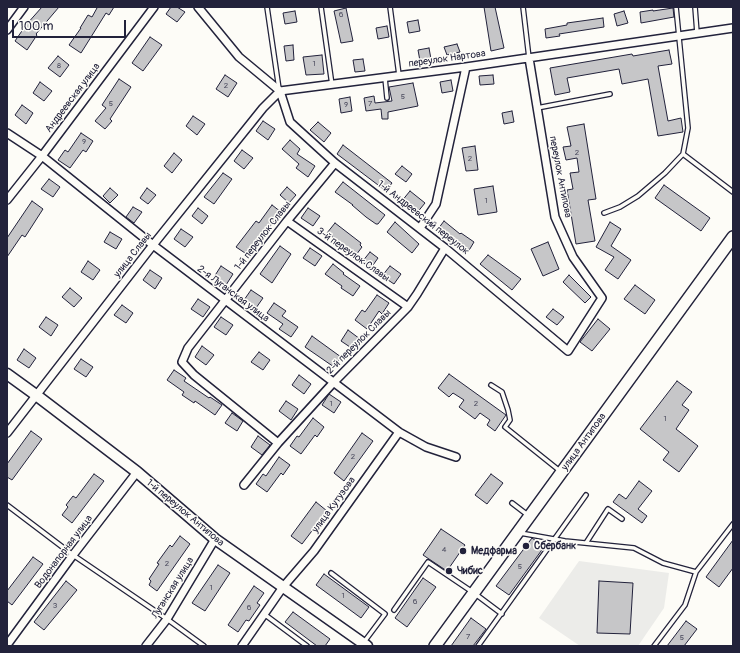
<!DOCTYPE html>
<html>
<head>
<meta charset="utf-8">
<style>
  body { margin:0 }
  #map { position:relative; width:740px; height:653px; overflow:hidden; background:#fdfcf7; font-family:Pangolin,sans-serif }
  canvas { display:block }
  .frame { position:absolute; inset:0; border:8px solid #22223b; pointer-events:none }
  .scale { position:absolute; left:12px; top:20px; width:114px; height:18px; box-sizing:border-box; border:2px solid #22223b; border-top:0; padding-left:5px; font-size:12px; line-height:14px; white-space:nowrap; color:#22223b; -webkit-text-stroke:3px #fdfcf7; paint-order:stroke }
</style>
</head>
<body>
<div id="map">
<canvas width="740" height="653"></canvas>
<div class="frame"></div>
<div class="scale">100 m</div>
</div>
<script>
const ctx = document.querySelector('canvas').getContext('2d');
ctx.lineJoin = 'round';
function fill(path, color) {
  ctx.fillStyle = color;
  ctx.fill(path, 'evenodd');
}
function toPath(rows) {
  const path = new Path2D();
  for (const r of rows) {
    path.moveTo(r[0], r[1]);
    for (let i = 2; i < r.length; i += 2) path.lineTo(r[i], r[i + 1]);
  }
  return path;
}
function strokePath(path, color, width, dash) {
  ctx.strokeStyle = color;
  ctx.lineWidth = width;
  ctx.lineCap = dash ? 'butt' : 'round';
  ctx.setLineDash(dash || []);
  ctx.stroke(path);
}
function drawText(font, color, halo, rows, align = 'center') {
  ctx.font = font + ' Pangolin,sans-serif';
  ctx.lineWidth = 3;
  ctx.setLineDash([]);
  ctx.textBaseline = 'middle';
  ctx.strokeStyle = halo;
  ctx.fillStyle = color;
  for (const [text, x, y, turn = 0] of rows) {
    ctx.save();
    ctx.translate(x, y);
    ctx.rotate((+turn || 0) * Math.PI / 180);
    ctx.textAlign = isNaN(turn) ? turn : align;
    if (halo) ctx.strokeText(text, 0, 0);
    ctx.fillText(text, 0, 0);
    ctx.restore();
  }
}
fill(toPath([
  [579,561,669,573,664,608,638,646,580,646,539,618]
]), '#ecece9');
const building = toPath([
  [42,7,59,7,36,34,37,35,27,50,15,41,26,25,42,7],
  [95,7,114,7,109,15,106,13,81,53,69,45,81,28,80,28,88,15,92,17,97,8,95,7],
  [171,7,177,7,185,12,177,22,166,14,171,7],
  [484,7,495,7,504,48,491,51,484,7],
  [346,8,353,41,341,43,334,11,346,8],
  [673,8,674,17,641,23,640,12,653,10,653,11,673,8],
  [295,11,297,22,285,24,283,13,295,11],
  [624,11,628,23,617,26,614,14,624,11],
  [603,18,604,27,559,34,560,36,546,38,545,29,567,25,567,23,603,18],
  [418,20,420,31,409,33,407,22,418,20],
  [387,26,389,37,378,39,376,28,387,26],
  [150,37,162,45,143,71,132,63,150,37],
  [457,44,460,52,447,55,444,47,457,44],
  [293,45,294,60,286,61,284,46,293,45],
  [429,48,431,59,420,61,418,50,429,48],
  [669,50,672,64,658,66,668,121,681,118,683,132,658,136,648,79,622,84,619,69,567,78,570,92,555,95,550,68,632,54,633,56,669,50],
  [322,55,324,74,306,75,303,57,322,55],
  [58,56,69,65,60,77,48,68,58,56],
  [363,59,365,71,355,72,353,60,363,59],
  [225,75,237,83,228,97,216,89,225,75],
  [493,75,494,84,480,85,479,76,493,75],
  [119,79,131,87,110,119,112,121,105,129,95,121,106,108,102,105,119,79],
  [451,80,453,91,442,93,440,82,451,80],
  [40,82,52,91,44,101,33,93,40,82],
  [413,83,418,106,388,112,388,119,382,119,381,109,366,111,364,98,374,96,375,103,392,101,389,87,413,83],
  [350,97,352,111,341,113,339,99,350,97],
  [22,105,33,113,26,124,15,115,22,105],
  [512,111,514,122,504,124,502,113,512,111],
  [193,116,205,124,197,135,186,126,193,116],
  [263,121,275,129,268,140,256,131,263,121],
  [318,122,331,133,324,142,310,130,318,122],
  [584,124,596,199,588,200,595,241,576,244,567,190,573,189,570,173,579,172,577,158,566,160,563,147,571,146,567,127,584,124],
  [81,133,93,141,86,152,83,150,70,168,58,160,65,150,68,152,81,133],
  [290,140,300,149,297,154,315,166,308,177,296,168,299,164,282,149,290,140],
  [343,145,392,183,386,191,337,154,343,145],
  [475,146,478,170,466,171,462,148,475,146],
  [242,150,253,158,244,169,234,161,242,150],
  [174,153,182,160,172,173,164,166,174,153],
  [402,166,412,174,406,182,395,174,402,166],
  [223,173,232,179,214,204,204,197,223,173],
  [49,179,60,187,53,197,41,189,49,179],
  [343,182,385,215,378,224,376,224,366,217,352,205,353,205,335,192,343,182],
  [664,185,710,218,701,231,655,198,664,185],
  [493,186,497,212,478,215,474,189,493,186],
  [287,187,296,195,289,203,280,195,287,187],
  [110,188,118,195,110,203,103,196,110,188],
  [147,188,156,195,148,204,140,198,147,188],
  [410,191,425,203,416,214,401,202,410,191],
  [32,201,43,209,25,237,22,235,7,257,7,238,32,201],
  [272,205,281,212,248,255,236,247,256,221,259,223,272,205],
  [133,207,142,212,134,223,126,217,133,207],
  [198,208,208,216,202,224,192,216,198,208],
  [308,208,320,216,313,226,301,218,308,208],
  [444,221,460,234,461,233,474,242,468,252,438,229,444,221],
  [395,222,419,244,412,253,387,232,395,222],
  [610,222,621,229,611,246,631,260,618,279,605,270,614,257,596,247,610,222],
  [335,223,361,243,360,245,362,247,356,255,327,233,335,223],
  [181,229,193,237,185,247,174,239,181,229],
  [110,232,122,239,116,249,104,242,110,232],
  [548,242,559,269,543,276,531,249,548,242],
  [280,246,291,254,272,283,260,274,280,246],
  [310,248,322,256,315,266,303,258,310,248],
  [370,252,378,258,371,268,362,262,370,252],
  [488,255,521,279,512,290,480,264,488,255],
  [88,261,100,270,93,280,81,272,88,261],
  [333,264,344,273,343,274,360,286,353,296,341,288,342,286,325,274,333,264],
  [221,266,233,274,226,285,214,277,221,266],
  [390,266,401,274,394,284,382,276,390,266],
  [150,270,162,278,155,289,143,280,150,270],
  [569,275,591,297,585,303,563,282,569,275],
  [635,285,655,300,645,314,624,299,635,285],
  [70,288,82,298,74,307,62,297,70,288],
  [251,290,263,298,256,308,244,300,251,290],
  [377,295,389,303,382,314,379,311,367,329,355,320,362,310,365,312,377,295],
  [198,299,210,307,203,317,191,309,198,299],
  [274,303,286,311,282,316,298,327,291,337,279,329,283,324,267,313,274,303],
  [122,305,133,313,126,323,114,315,122,305],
  [553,309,564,317,557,325,546,317,553,309],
  [46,317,58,325,51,336,39,327,46,317],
  [221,317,233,325,226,335,214,327,221,317],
  [598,319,610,329,592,351,580,342,598,319],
  [348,330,360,339,353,349,341,341,348,330],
  [312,336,341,357,334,367,305,347,312,336],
  [202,346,214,355,206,365,195,357,202,346],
  [24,349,36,358,29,368,17,360,24,349],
  [259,352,270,360,263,370,251,362,259,352],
  [81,359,93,367,86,377,74,369,81,359],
  [174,370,186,378,184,381,209,398,210,397,222,405,215,415,195,401,194,403,182,395,184,392,167,380,174,370],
  [449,374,506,415,495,431,487,425,490,420,480,413,475,419,459,407,464,400,453,393,449,397,438,388,449,374],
  [299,375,311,384,304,394,292,385,299,375],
  [677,381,692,392,682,405,689,410,676,429,698,446,679,472,663,460,669,452,640,429,677,381],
  [329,394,341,402,334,413,322,405,329,394],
  [286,401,298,409,291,420,279,411,286,401],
  [232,413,243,421,237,431,225,423,232,413],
  [313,418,324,427,317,437,315,435,301,454,290,446,297,436,299,437,313,418],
  [31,431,42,439,12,480,7,477,7,464,31,431],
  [362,433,373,441,344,481,334,473,362,433],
  [258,436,270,445,262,455,251,447,258,436],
  [279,457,290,465,283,475,281,473,267,492,256,484,263,474,266,476,279,457],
  [94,474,104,481,72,523,62,515,68,507,66,505,73,496,76,498,94,474],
  [491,474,503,483,487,504,475,495,491,474],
  [639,481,652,491,638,509,647,516,642,523,613,502,619,494,626,499,639,481],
  [316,502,327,511,302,544,291,536,316,502],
  [441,529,465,545,447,571,423,555,441,529],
  [180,536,190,544,157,591,149,585,151,581,149,579,159,564,157,563,170,545,172,547,180,536],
  [532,538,544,547,509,595,496,586,532,538],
  [733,540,733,568,719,587,706,577,733,540],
  [33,557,43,564,12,605,7,601,7,591,33,557],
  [218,565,230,573,205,611,192,603,218,565],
  [324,574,369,607,361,618,316,585,324,574],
  [423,578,436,587,407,627,395,618,423,578],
  [66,581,77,590,44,630,34,622,66,581],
  [599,581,633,583,630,634,597,633,599,581],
  [254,586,264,593,257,603,260,605,249,621,246,620,238,632,228,625,254,586],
  [293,612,330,639,325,646,317,646,285,622,293,612],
  [471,618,486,629,473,646,451,646,471,618],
  [686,621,697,629,684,646,667,646,686,621]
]);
fill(building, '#c6c6c8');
strokePath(building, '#22223b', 1);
const service = toPath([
  [267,7,279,89],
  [321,7,332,85],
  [390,7,399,75],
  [523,7,529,58],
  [676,7,688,128,683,154,733,192],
  [695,7,697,33],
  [385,78,387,98],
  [537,108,610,94],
  [604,213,620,207,638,196,665,173,683,154],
  [491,385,502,392,508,410,510,420,505,427,560,471],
  [512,503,529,516],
  [7,505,73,555,167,619,204,646],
  [520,533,565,541,634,548,663,563,696,572],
  [586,543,608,509,622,519],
  [331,573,385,614,364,642],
  [394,610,428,562,474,593,502,614],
  [264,614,307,646],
  [478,646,586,495],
  [654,646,685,605,696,572,733,524]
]);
const minor = toPath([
  [198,7,239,57,280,91,466,67,733,28],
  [7,30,24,7],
  [7,133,42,156,153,245,399,432,426,447,456,457],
  [7,200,42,156,154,7],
  [287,221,408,307],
  [420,228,436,204,466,67],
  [7,433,153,245,263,108,280,91,290,122,335,163,445,248,568,351,602,298,573,257,555,217,529,58],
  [278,443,194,375,182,362,188,348,287,221,335,163],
  [244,485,278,443,333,383,408,307,417,294,445,248],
  [7,645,73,555,137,472],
  [146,646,167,619,215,539],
  [242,646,283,587,314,551,399,432]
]);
const secondary = toPath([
  [7,374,36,395,137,472,215,539,367,646]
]);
const primary = toPath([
  [435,646,733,237]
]);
strokePath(service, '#22223b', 6);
strokePath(minor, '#22223b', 10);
strokePath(secondary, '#22223b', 13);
strokePath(primary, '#22223b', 14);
strokePath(service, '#fdfcf7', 3.5);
strokePath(minor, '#fdfcf7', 7);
strokePath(secondary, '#fdfcf7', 10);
strokePath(primary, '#fdfcf7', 11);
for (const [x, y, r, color] of [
  [526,546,4,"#22223b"],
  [463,551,4,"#22223b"],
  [449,571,4,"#22223b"]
]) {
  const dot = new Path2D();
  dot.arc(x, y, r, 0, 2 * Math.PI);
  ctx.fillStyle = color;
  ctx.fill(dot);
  strokePath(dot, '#fdfcf7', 1.5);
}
drawText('8px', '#4b4b5e', null, [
  ["6",341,15],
  ["1",314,64],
  ["8",59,66],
  ["2",226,86],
  ["5",403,97],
  ["5",111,104],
  ["7",370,104],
  ["9",346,105],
  ["9",84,142],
  ["2",577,153],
  ["2",470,159],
  ["1",486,201],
  ["1",331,404],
  ["2",476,404],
  ["1",665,419],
  ["2",353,457],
  ["4",444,550],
  ["2",167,564],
  ["5",520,567],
  ["1",211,588],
  ["1",343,596],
  ["6",415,602],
  ["3",55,606],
  ["6",249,608],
  ["7",468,637],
  ["5",682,638]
]);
drawText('10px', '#22223b', '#fdfcf7', [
  ["переулок Нартова",447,59,-8],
  ["Андреевская улица",73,98,-53],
  ["переулок Антипова",560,177,79],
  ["1-й Андреевский переулок",423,218,38],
  ["1-й переулок Славы",263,236,-52],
  ["улица Славы",133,255,-52],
  ["3-й переулок Славы",353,255,35],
  ["2-я Луганская улица",233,294,37],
  ["2-й переулок Славы",359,342,-45],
  ["улица Антипова",584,442,-54],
  ["улица Кутузова",334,505,-54],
  ["1-й переулок Антипова",185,513,40],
  ["Водонапорная улица",64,552,-53],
  ["Луганская улица",173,588,-58]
]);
drawText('bold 10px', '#22223b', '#fdfcf7', [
  ["Сбербанк",534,546],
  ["Медфарма",471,551],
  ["Чибис",457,571]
], 'left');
</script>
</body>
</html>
